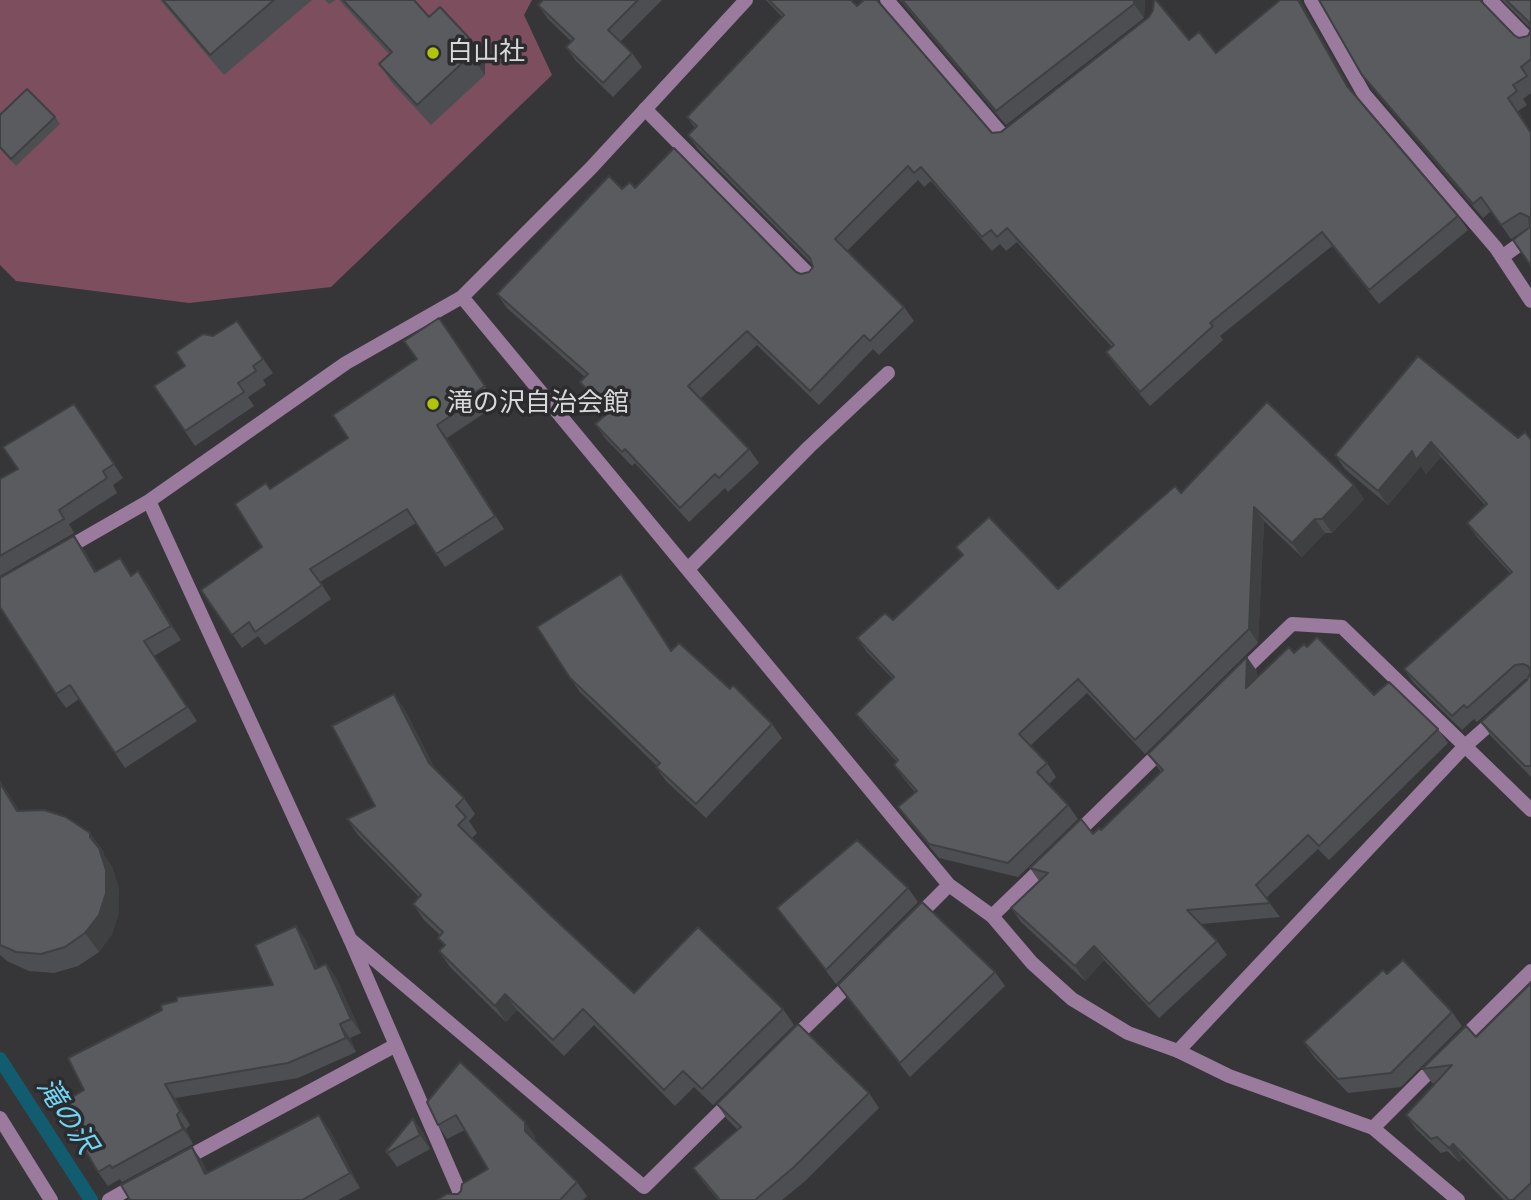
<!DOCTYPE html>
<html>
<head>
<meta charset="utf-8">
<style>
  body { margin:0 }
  canvas { display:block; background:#363639 }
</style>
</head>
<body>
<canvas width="1531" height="1200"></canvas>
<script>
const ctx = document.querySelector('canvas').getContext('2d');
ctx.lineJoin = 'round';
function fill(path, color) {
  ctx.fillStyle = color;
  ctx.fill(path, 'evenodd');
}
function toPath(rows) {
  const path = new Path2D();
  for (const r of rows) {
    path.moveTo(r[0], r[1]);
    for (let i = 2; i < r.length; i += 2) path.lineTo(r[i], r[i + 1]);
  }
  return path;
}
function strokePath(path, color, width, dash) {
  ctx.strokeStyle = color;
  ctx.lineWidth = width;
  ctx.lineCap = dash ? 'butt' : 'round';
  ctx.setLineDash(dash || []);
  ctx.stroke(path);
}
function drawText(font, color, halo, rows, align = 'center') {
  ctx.font = font + ' "PT Sans Narrow","Noto Sans JP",sans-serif';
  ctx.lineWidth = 7;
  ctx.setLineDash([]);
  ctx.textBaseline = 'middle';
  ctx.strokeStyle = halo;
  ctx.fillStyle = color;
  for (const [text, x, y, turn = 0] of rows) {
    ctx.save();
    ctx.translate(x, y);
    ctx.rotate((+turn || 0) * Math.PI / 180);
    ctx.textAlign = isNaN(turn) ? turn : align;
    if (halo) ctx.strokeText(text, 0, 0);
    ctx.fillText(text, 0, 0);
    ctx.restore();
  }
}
fill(toPath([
  [0,0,532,0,524,15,552,75,331,287,189,303,16,281,0,265]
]), '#7c4e5e');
strokePath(toPath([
  [0,1059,91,1200]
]), '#125c70', 14);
strokePath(toPath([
  [887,0,1005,138,1012,132],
  [1311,0,1364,94,1496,248,1531,301],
  [645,109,813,279],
  [688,569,809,447,888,373],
  [1239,675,1292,624,1342,627,1531,810],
  [1074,836,1164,748],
  [992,916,1047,863],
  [350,939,463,1200],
  [1458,1043,1531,971],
  [1178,1051,1464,747,1499,716],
  [1373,1128,1439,1062],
  [179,1162,396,1045],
  [109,1200,139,1183]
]), '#9a7b9d', 14);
strokePath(toPath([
  [1490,0,1531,42],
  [1502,257,1531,236],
  [462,297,949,885,992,916,1032,963,1072,999,1128,1033,1178,1051,1229,1076,1373,1128,1458,1200],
  [149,501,350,939,644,1187,734,1098],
  [62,551,149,501,346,363,462,297,591,168,746,0],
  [915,919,949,885],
  [790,1042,856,978],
  [0,1118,51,1200]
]), '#9a7b9d', 14);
fill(toPath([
  [160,0,312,0,224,75],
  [325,0,336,0,329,4],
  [339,0,414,0,429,17,485,60,485,75,431,125,393,84,379,64,389,54],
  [543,0,662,0,620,42,632,53,642,67,613,97,576,61,566,47,572,42,548,19,538,5],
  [766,0,851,0,992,133,1001,132,1189,40,1216,53,1302,4,1352,93,1458,216,1468,230,1379,304,1332,246,1220,336,1223,340,1150,406,1116,366,1106,352,1112,347,1017,242,1006,251,1000,244,992,251,931,181,924,187,918,180,847,251,904,307,914,321,879,355,873,349,819,405,757,345,700,399,749,449,759,463,728,492,725,488,689,522,635,463,632,466,605,438,595,424,606,414,590,396,580,382,585,377,507,308,497,294,622,189,635,188,801,274,809,272,813,267,812,264,698,149,688,135,695,128,687,117,782,17],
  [900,0,1145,0,1144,18,1006,125],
  [1502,0,1531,0,1531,93,1523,99,1527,105,1518,111,1531,132,1531,266,1529,227,1511,239,1491,211,1483,218,1372,88,1362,75,1514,35,1519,38,1528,36,1531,30,1530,28],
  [0,115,55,117,60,124,16,166,0,149],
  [439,318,494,400,480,409,483,414,447,438,504,529,445,567,416,523,320,582,331,599,265,645,258,636,242,648,201,590,262,547,271,489,348,438,417,359],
  [237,321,273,373,263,380,266,385,248,397,254,406,195,446,154,386,185,366,213,336],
  [74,404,123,478,113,485,117,493,69,524,74,533,0,576,0,479,18,469],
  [1518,438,1531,440,1531,777,1491,736,1481,722,1528,679,1525,679,1477,722,1474,719,1462,730,1414,683,1404,669,1510,573,1477,537,1467,523,1485,505,1441,457,1426,474,1421,466,1388,505,1345,469,1335,455],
  [1354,485,1364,499,1332,533,1325,533,1302,557,1264,521,1258,643,1145,754,1087,693,1030,746,1047,763,1056,777,1049,784,1068,805,1078,819,1018,877,939,858,908,820,898,807,915,792,904,779,894,765,897,762,866,727,856,714,893,679,867,652,857,638,893,620,962,556,956,547,1058,589,1181,493],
  [84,550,96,571,132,575,138,571,148,585,181,640,154,656,197,721,125,768,79,699,66,708,56,694],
  [621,574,672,651,730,689,772,724,782,738,706,818,666,781,656,767,657,766,580,692,570,678],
  [1307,647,1374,695,1438,729,1448,743,1329,860,1318,849,1266,898,1280,917,1201,924,1217,941,1227,955,1159,1018,1104,960,1085,981,1021,922,1011,908,1039,881,1030,868,1101,830,1161,772,1148,754,1257,671,1257,677,1294,653],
  [405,710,435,769,464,798,475,814,469,821,477,833,472,838,546,911,634,993,783,1009,794,1025,713,1105,694,1087,675,1106,594,1025,564,1056,517,1010,506,1022,450,967,439,951,444,946,438,938,440,935,424,920,413,904,419,897,358,835,347,819,375,806],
  [0,781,19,811,104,852,104,855,112,867,119,889,119,912,112,934,99,952,78,966,54,973,29,971,7,961,0,955],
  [908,888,918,902,836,984,777,908],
  [306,940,318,968,326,964,336,978,361,1033,350,1038,356,1052,298,1078,175,1098,190,1125,186,1129,193,1144,122,1182,120,1179,108,1186,98,1172,59,1105,273,985],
  [995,972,1005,986,910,1077,848,999,838,985],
  [1387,974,1452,1012,1462,1026,1401,1087,1348,1093,1314,1057,1304,1042],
  [1531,983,1531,1200,1504,1200,1463,1158,1459,1162,1447,1151,1441,1153,1416,1129,1406,1115,1436,1083,1432,1083,1422,1069,1476,1037],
  [869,1093,879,1108,804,1182,782,1200,718,1200,703,1182,693,1168,738,1130,727,1119,717,1104],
  [427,1102,535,1136,535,1140,577,1182,587,1196,583,1200,437,1200,458,1194,488,1169,465,1130,447,1139,438,1125],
  [329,1129,360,1188,338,1200,130,1200,202,1161,207,1172],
  [423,1132,430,1149,397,1167,386,1151]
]), '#4d4e51');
fill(toPath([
  [1134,0,1145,0,1144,18,1134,4],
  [1298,0,1300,0,1302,4,1357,100,1347,86],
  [471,40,485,60,485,75,471,55],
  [437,425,447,438,504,529,495,516],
  [1431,442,1441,457,1426,474,1421,466,1388,505,1378,491,1412,451],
  [1354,485,1364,499,1332,533,1322,519],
  [1254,507,1264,521,1258,643,1249,629],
  [1315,519,1325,533,1302,557,1292,543],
  [74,536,84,550,105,586,95,572],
  [138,571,148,585,181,640,171,626],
  [1247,657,1257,671,1256,702,1246,688],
  [394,694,405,710,440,779,429,763],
  [0,781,5,789,31,830,17,811],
  [90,833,104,852,104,855,112,867,119,889,119,912,112,934,99,952,85,933],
  [296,926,306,940,325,983,315,969],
  [1094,946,1104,960,1085,981,1075,966],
  [326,964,336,978,361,1033,351,1019],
  [505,994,517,1010,506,1022,495,1006],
  [340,1024,350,1038,356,1052,346,1038],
  [165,1084,175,1098,190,1125,180,1111],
  [177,1115,186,1129,193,1144,183,1129],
  [319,1115,329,1129,360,1188,350,1173],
  [413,1118,423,1132,430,1149,420,1135],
  [525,1122,535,1136,535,1145,525,1131],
  [1453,1144,1463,1158,1459,1162,1449,1148],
  [192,1147,202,1161,214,1188,205,1174]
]), '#3e4042');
const building = toPath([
  [163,0,274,0,210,55,163,0],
  [343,0,414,0,429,17,440,7,471,40,471,55,417,105,379,64,392,52,343,0],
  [543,0,638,0,608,30,632,53,603,83,566,47,574,39,538,5,543,0],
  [769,0,851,0,857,6,864,0,877,0,992,133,1001,132,1149,17,1153,10,1154,0,1156,0,1189,40,1199,32,1216,53,1280,0,1298,0,1347,86,1458,216,1369,290,1322,232,1210,323,1213,326,1140,392,1106,352,1114,345,1007,228,997,237,991,230,982,237,921,167,914,173,908,166,835,239,904,307,870,341,864,335,810,391,747,331,688,386,749,449,719,478,715,474,680,508,625,449,622,452,595,424,608,413,580,382,588,374,497,294,609,176,622,189,630,182,635,188,674,148,796,272,801,274,809,272,813,267,810,258,688,135,697,126,687,117,784,15,769,0],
  [902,0,1134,0,1134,4,996,111,902,0],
  [1319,0,1480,0,1514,35,1519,38,1528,36,1531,30,1529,22,1506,0,1531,0,1531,59,1521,67,1527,76,1513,85,1517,91,1508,98,1531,133,1531,266,1513,240,1530,227,1529,217,1520,213,1501,225,1481,197,1473,204,1362,75,1319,0],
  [27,89,55,117,11,159,0,147,0,115,27,89],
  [439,318,485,386,471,395,474,400,437,425,495,516,436,554,407,509,310,569,322,585,255,632,249,622,232,635,201,590,262,547,235,504,266,483,270,489,348,438,333,415,417,359,404,341,439,318],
  [237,321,263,359,253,366,256,371,238,383,244,392,185,431,154,386,185,366,176,352,203,334,213,336,237,321],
  [1418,356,1518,438,1525,432,1531,440,1531,766,1525,766,1481,722,1527,680,1531,672,1528,666,1523,664,1515,665,1467,708,1464,705,1452,716,1404,669,1512,572,1467,523,1487,504,1431,442,1416,460,1412,451,1378,491,1335,455,1418,356],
  [1267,402,1354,485,1322,519,1315,519,1292,543,1254,507,1249,629,1135,740,1078,679,1019,734,1047,763,1037,772,1068,805,1008,863,929,844,898,807,917,791,894,765,898,760,856,714,894,677,857,638,885,613,893,620,963,555,956,547,989,517,1058,589,1175,486,1181,493,1267,402],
  [74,404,114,464,103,471,107,478,59,510,64,519,0,556,0,479,18,469,3,447,74,404],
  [74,536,95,572,120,558,131,576,138,571,171,626,144,641,187,707,115,753,70,685,56,694,0,607,0,578,74,536],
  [621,574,671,651,679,643,730,689,733,685,772,724,696,804,656,767,660,763,570,678,537,627,621,574],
  [1317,637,1374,695,1389,682,1438,729,1319,846,1308,835,1256,885,1270,903,1187,910,1217,941,1149,1004,1094,946,1075,966,1011,908,1048,873,1030,868,1081,819,1093,834,1099,828,1101,830,1163,770,1148,754,1247,657,1246,688,1289,647,1294,653,1304,644,1307,647,1317,637],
  [394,694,429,763,464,798,456,806,466,817,458,825,546,911,634,993,698,927,783,1009,702,1089,683,1071,664,1090,583,1009,553,1040,505,994,495,1006,439,951,445,945,438,938,443,932,413,904,421,895,347,819,375,806,332,726,394,694],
  [0,783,17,811,44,810,66,817,90,833,90,837,99,848,106,870,106,893,99,915,85,933,65,947,41,954,16,952,0,945,0,783],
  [857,840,908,888,826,970,777,908,857,840],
  [922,902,995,972,900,1063,838,985,922,902],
  [296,926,315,969,326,964,351,1019,340,1024,346,1038,288,1063,165,1084,180,1111,177,1115,183,1129,112,1168,110,1165,98,1172,59,1105,84,1090,68,1058,162,1010,161,1005,177,1001,177,997,273,985,255,945,296,926],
  [1403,960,1452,1012,1391,1073,1338,1079,1304,1042,1383,970,1387,974,1403,960],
  [1531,983,1531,1183,1513,1200,1509,1200,1453,1144,1449,1148,1437,1137,1431,1139,1406,1115,1452,1065,1422,1069,1466,1026,1476,1037,1531,983],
  [798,1024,869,1093,794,1167,755,1200,720,1200,693,1168,741,1127,717,1104,798,1024],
  [460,1062,525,1122,525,1131,577,1182,560,1200,437,1200,447,1194,458,1194,461,1191,462,1184,488,1169,456,1115,438,1125,427,1102,460,1062],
  [319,1115,350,1173,302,1200,130,1200,121,1185,192,1147,205,1174,319,1115],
  [413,1118,420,1135,387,1153,386,1151,413,1118]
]);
fill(building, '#595b5e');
strokePath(building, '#3e4042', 2);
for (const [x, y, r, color] of [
  [433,53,7,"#aec50a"],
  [433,404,7,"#aec50a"]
]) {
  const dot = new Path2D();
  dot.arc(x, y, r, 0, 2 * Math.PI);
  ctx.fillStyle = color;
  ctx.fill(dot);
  strokePath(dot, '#2c2c2f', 2.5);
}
drawText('26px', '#d9d8da', '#2c2c2f', [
  ["白山社",447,53],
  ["滝の沢自治会館",447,404]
], 'left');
drawText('italic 28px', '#70d6f5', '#2c2c2f', [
  ["滝の沢",66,1116,57]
]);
</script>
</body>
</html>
